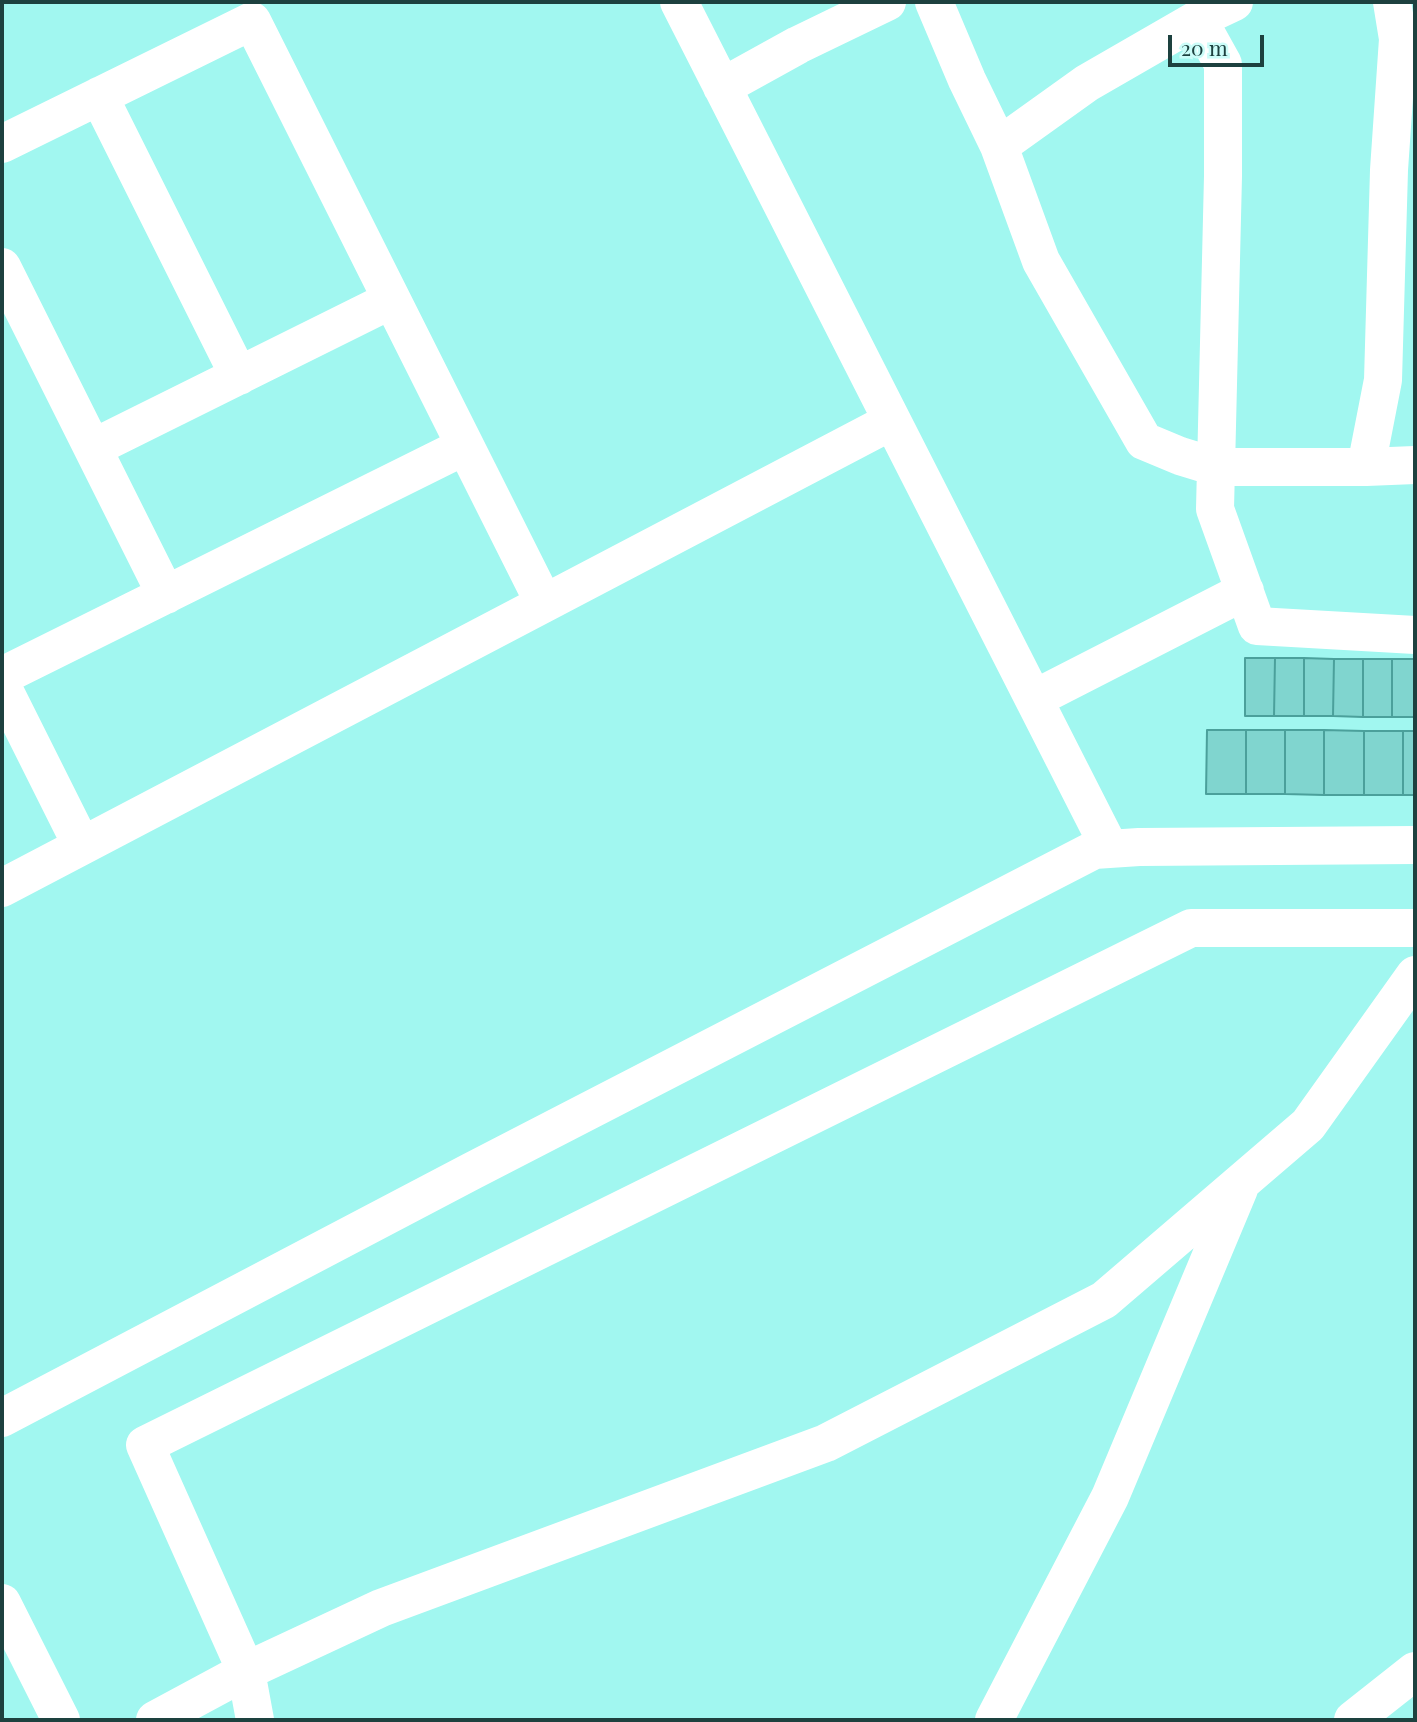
<!DOCTYPE html>
<html>
<head>
<meta charset="utf-8">
<style>
  body { margin:0 }
  #map { position:relative; width:1417px; height:1722px; overflow:hidden; background:#a1f7f0; font-family:"Playfair Display",serif }
  canvas { display:block }
  .frame { position:absolute; inset:0; border:4px solid #1d413f; pointer-events:none }
  .scale { position:absolute; left:1168px; top:35px; width:96px; height:32px; box-sizing:border-box; border:4px solid #1d413f; border-top:0; padding-left:9px; font-size:21px; line-height:24px; white-space:nowrap; color:#1d413f; -webkit-text-stroke:5px #ccfdf9; paint-order:stroke }
</style>
</head>
<body>
<div id="map">
<canvas width="1417" height="1722"></canvas>
<div class="frame"></div>
<div class="scale">20 m</div>
</div>
<script>
const ctx = document.querySelector('canvas').getContext('2d');
ctx.lineJoin = 'round';
function fill(path, color) {
  ctx.fillStyle = color;
  ctx.fill(path, 'evenodd');
}
function toPath(rows) {
  const path = new Path2D();
  for (const r of rows) {
    path.moveTo(r[0], r[1]);
    for (let i = 2; i < r.length; i += 2) path.lineTo(r[i], r[i + 1]);
  }
  return path;
}
function strokePath(path, color, width, dash) {
  ctx.strokeStyle = color;
  ctx.lineWidth = width;
  ctx.lineCap = dash ? 'butt' : 'round';
  ctx.setLineDash(dash || []);
  ctx.stroke(path);
}
const building = toPath([
  [1245,658,1275,658,1274,716,1245,716,1245,658],
  [1275,658,1304,658,1304,716,1274,716,1275,658],
  [1304,658,1334,659,1333,716,1304,716,1304,658],
  [1334,659,1363,659,1363,717,1333,716,1334,659],
  [1363,659,1392,659,1392,717,1363,717,1363,659],
  [1392,659,1415,659,1415,717,1392,717,1392,659],
  [1207,730,1246,730,1246,794,1206,794,1207,730],
  [1246,730,1285,730,1285,794,1246,794,1246,730],
  [1285,730,1324,730,1324,795,1285,794,1285,730],
  [1324,730,1364,731,1364,795,1324,795,1324,730],
  [1364,731,1403,731,1403,795,1364,795,1364,731],
  [1403,731,1415,731,1415,795,1403,795,1403,731]
]);
fill(building, '#80d5cf');
strokePath(building, '#4ba09b', 2);
strokePath(toPath([
  [679,2,1110,849],
  [934,2,967,80,999,146,1087,83,1198,19,1234,2],
  [1198,19,1223,64,1223,176,1215,509,1257,626,1415,635],
  [722,87,798,45,887,2],
  [99,96,239,376],
  [2,144,252,21,544,603],
  [999,146,1041,261,1144,441,1180,456,1216,467,1366,467,1415,465],
  [2,267,166,595],
  [93,448,391,300],
  [1366,467,1383,380,1389,170,1398,39,1392,2],
  [2,676,465,446],
  [2,686,82,846],
  [1034,699,1245,591],
  [2,888,892,421],
  [2,1418,472,1171,1094,850,1139,847,1415,845],
  [2,1603,61,1720],
  [155,1720,246,1671,381,1608,826,1443,1104,1300,1308,1125,1415,975],
  [255,1720,246,1671,145,1445,1191,928,1415,928],
  [994,1720,1110,1497,1239,1189],
  [1353,1720,1415,1671]
]), '#fff', 38);
</script>
</body>
</html>
